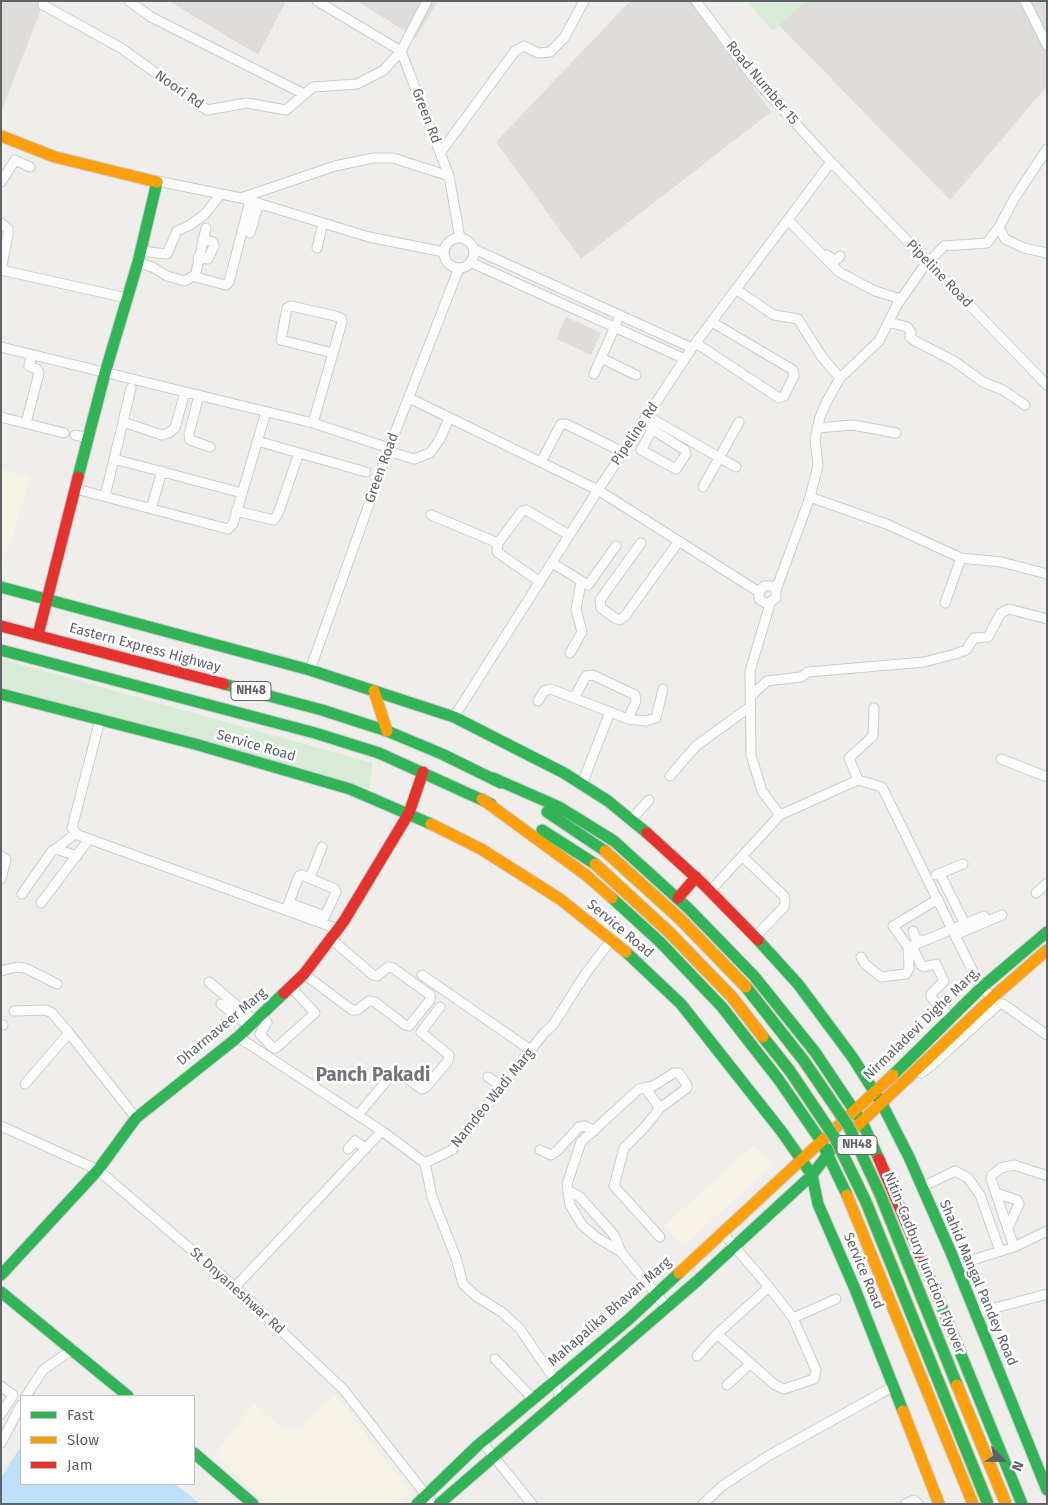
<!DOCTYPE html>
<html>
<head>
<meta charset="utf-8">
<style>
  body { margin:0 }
  #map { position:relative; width:1048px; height:1505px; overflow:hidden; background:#efeeea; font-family:"Fira Sans",sans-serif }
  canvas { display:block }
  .frame { position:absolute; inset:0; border:2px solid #5f6368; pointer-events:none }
  .legend { position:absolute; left:20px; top:1395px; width:175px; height:90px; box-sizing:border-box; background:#fff; border:1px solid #bfc1c3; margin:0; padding:6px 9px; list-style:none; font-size:15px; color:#5f6368 }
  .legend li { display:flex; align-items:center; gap:10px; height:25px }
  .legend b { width:25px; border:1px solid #bfc1c3 }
  .north { position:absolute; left:978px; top:1435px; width:50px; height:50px; -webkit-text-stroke:4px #fff; paint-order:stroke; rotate:113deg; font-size:14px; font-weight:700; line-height:20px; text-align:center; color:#5f6368 }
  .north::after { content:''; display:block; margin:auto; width:18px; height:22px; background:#5f6368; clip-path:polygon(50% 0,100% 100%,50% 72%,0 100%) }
</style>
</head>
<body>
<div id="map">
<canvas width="1048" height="1505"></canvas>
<div class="frame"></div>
<ul class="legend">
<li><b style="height:6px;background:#30b455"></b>Fast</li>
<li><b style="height:6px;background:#ff9f0a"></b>Slow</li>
<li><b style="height:6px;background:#e5322d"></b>Jam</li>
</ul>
<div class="north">N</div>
</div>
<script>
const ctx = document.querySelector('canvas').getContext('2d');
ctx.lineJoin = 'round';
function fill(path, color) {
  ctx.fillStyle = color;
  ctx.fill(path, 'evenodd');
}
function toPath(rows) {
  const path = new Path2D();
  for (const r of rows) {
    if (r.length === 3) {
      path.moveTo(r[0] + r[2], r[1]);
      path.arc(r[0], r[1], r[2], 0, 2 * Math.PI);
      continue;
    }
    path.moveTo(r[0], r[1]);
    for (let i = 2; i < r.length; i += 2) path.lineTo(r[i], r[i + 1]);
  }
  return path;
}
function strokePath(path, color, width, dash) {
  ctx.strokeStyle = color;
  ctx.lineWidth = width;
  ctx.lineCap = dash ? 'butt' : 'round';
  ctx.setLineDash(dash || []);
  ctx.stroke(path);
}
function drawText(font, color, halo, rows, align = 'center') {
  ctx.font = font + ' "Fira Sans",sans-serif';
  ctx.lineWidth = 5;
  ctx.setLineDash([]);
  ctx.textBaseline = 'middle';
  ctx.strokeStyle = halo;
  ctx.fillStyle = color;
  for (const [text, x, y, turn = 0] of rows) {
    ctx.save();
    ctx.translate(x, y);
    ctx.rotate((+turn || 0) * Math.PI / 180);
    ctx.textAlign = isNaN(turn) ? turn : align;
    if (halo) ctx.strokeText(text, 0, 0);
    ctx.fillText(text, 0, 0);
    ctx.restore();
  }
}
fill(toPath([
  [1,469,30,478,1,574],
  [754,1145,773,1165,683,1246,664,1226],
  [335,1395,410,1491,399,1504,268,1504,215,1454,254,1403,281,1428,300,1430]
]), '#f7f3e4');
fill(toPath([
  [1,1,44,1,1,113],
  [169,1,286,1,258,55],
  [357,1,438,1,416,38],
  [630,1,692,1,771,112,581,259,496,142],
  [755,1,1047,1,1047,86,950,200],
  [566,317,601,333,591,355,556,339]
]), '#dfddda');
fill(toPath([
  [747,1,806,1,773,31],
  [1,659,372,763,370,789,1,691]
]), '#d8ebd6');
fill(toPath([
  [21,1446,21,1484,176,1484,200,1504,1,1504,1,1478]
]), '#bfe0f9');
const street = toPath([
  [129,1,151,17,304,94],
  [427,1,401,51,449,176,460,238],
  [696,1,752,76,831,162,1047,385],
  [1025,1,1047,45],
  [43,5,121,48,207,110,247,103,286,110,313,87,357,84,384,70,401,51,317,1],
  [1047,149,1014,199,999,227,1005,239,1024,248,1047,253],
  [440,153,515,51,524,46,538,53,550,52,564,38,584,1],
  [157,181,241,198,369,237,444,252],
  [1,182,15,160,30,167],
  [241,198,335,166,373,158,393,158,449,176],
  [788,220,839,272,875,291,901,299],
  [1,223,8,229,8,235,1,270],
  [206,228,195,277,226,285,229,282,250,201],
  [250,233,259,203],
  [459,253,15],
  [944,246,987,243,999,227],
  [317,248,323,223],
  [474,249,692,348],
  [140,251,167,254,177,231,190,225,205,214,221,194],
  [827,255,835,261,840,256],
  [198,258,208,259,214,246,213,242,203,239],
  [138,262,152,267,167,276,185,281,195,275],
  [470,262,685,359],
  [1,270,127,298],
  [737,290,774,315,798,319,822,357,840,378],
  [889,322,907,327,911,332,910,337,915,341,954,361,983,382,1003,390,1025,405],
  [696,343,779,398,784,396,794,376,793,370,712,322],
  [1,347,313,423,389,448],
  [601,358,636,375],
  [594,374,617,322],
  [131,388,123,422,162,435,169,433,175,428,185,392],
  [199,395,189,434,190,440,210,447],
  [409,398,598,490,759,592],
  [647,416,736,467],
  [1,417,64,433],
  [26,423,39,373,37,369,29,366,32,355],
  [313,423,342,322,341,318,335,316,291,306,287,308,281,340,333,353],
  [642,423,685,450,686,454,676,469,641,450,652,430],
  [817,428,853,425,896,433],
  [75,435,89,438],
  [257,441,366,472],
  [388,451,414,459,430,453,440,439,449,418],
  [114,459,242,493],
  [541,462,561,424,566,424,623,452],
  [703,487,739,422],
  [76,489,228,529,233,524,266,412],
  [105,496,123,422],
  [810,497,818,466,815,439,820,417,827,401,840,378,879,341,897,305,922,269],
  [151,509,162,471],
  [236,511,274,520,279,511,299,453],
  [431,515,498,543],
  [641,543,600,600,601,608,615,618,620,620,625,616,679,541],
  [552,563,588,585,616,546],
  [540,582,497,552,498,543,522,511,526,510,569,535],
  [776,590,773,586,764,586,759,592,759,599,767,604,776,598,776,590,810,497,889,525,961,558,1001,562,1047,574],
  [945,603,961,558],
  [770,604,750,671,751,755,762,791,780,815],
  [570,653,582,632,576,609,581,582],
  [310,670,389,448,459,268],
  [750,697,767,681,801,677,808,672,924,662,955,654,966,650,974,638,988,637,1001,613,1009,609,1047,619],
  [574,698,586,676,593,675,635,695,636,701,628,719],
  [538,701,544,691,551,689,628,719,646,721,656,718,663,689],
  [454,717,598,490,692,348,831,162],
  [100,720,72,828,78,835,338,929],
  [1001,759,1047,777],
  [670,776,696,746,751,706],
  [858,780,849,758,873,736,874,708],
  [582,784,610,712],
  [631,820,649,800],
  [56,849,76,833],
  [1,856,6,859,1,879],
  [742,856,784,896,785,901,784,907,755,937],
  [940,874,965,924],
  [936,875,963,864],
  [310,878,322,847],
  [710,891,780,815,858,780,882,787,981,988,993,997],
  [1036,893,1047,883],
  [22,894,52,851,56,849,77,856],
  [41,903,89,839],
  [286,910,288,905,299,876,302,875,335,889,336,892,325,916,289,903],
  [913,931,916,940,923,940],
  [955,935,1002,915],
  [912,946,921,965,924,967,936,964,944,981,931,994,931,997,951,1018],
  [909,947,984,916],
  [861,957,865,964,881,977,906,974,909,968,908,947,893,926,938,899],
  [1,971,17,967,25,968,57,984],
  [304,974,352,1010,357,1010,369,1001,375,1002,405,1025,409,1026,430,1000,430,995,393,968,388,967,377,976,373,975,330,938],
  [422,975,532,1051],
  [209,982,255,1021],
  [221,1004,249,1026],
  [14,1011,46,1010,52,1013,69,1033],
  [262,1015,267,1022,260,1034,273,1048,276,1048,315,1013,291,987],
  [1,1025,3,1025],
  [238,1037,382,1131,425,1163],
  [917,1071,921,1073,931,1066,999,1004,1003,1004,1047,1035],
  [488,1077,503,1087],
  [25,1084,69,1033,136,1118],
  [645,1088,660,1108,687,1088,687,1085,679,1073,674,1073,653,1086,648,1087,639,1089,581,1142,567,1184,570,1205,582,1225,596,1237,621,1252,666,1306],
  [358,1115,392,1074,398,1072,422,1089,426,1087,448,1061,449,1055,421,1032,440,1007],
  [1,1126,98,1170,235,1287,343,1389,433,1504],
  [348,1149,355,1141,365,1148],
  [540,1150,551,1155,557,1151,579,1127,585,1126,594,1131],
  [922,1187,955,1171,968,1178,980,1195,1000,1251],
  [568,1190,580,1197,614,1235,621,1252],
  [996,1193,1017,1200,1019,1204,1008,1228],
  [722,1232,769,1287,793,1318,816,1370,814,1379,784,1389,775,1385,717,1334,769,1287],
  [660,1237,614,1186,624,1148,644,1128,660,1108],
  [1014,1247,1047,1231],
  [956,1265,1014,1247,991,1179,992,1175,1001,1168,1014,1165,1045,1175],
  [235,1287,382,1131],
  [976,1313,1047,1294],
  [793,1318,836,1299],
  [697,1356,717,1334],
  [495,1359,533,1399],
  [727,1385,751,1363],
  [1,1386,13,1395,1,1414],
  [26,1396,43,1370,73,1349],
  [560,1400,555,1380,520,1329,503,1313,476,1296,463,1284,456,1258,432,1197,425,1163,452,1150,544,1033,553,1025,586,973,612,939],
  [482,1442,532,1504],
  [1,1443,21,1405],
  [703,1504,722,1486,768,1456,894,1386],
  [905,1504,914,1500,918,1504]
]);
const fast = toPath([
  [78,477,105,373,138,262,157,182],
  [1,587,310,670,454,717,564,773,608,801,647,833],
  [1,650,315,733,379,753,491,804],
  [224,684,322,710,387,731,442,754,501,783],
  [1,694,195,744,350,789,431,824],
  [493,778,559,807,614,841,689,909,754,976,815,1052,862,1122,879,1159],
  [547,812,605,851],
  [542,830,595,864],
  [612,898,660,942,722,1007,779,1080,821,1141,847,1195],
  [758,940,798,984,853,1058,882,1104,909,1157,952,1255,1047,1490],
  [626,952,681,1004,782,1132,812,1175,818,1204,855,1289,903,1411],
  [893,1075,981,988,1047,932],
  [1,1275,98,1170,136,1118,238,1037,284,993],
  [934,1288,1022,1504],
  [1,1292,128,1396],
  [194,1453,253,1504],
  [417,1504,477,1446,628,1320,679,1273],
  [439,1504,697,1281,812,1175,832,1149]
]);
const slow = toPath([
  [1,136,55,157,157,182],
  [374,691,387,731],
  [482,799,586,875,612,898],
  [431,824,481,849,560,899,626,952],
  [856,1127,993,997,1047,950],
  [847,1195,973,1504],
  [679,1273,893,1075],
  [903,1411,939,1504]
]);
const jam = toPath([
  [1,626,224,684],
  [38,635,78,477],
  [647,833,704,885,758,940],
  [678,898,696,877],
  [284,993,304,974,344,921,409,813,423,772],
  [879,1159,934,1288]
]);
strokePath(street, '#cbcccc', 11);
strokePath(fast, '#cacacb', 13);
strokePath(slow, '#cacacb', 13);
strokePath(jam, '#cacacb', 13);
strokePath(street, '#fdfcfc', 9);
strokePath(fast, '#30b455', 11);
strokePath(slow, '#ff9f0a', 11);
strokePath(jam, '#e5322d', 11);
const streetBridge = toPath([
  [922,269,944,246]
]);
const fastBridge = toPath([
  [746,987,804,1061,849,1127,880,1194,957,1385],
  [763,1037,790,1071,835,1138,866,1202,988,1504]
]);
const slowBridge = toPath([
  [605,851,680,919,746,987],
  [595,864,669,932,732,997,763,1037],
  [957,1385,1006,1504]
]);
strokePath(streetBridge, '#cbcccc', 11, []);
strokePath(fastBridge, '#c8b996', 13, []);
strokePath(slowBridge, '#c8b996', 13, []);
strokePath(streetBridge, '#fdfcfc', 9);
strokePath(fastBridge, '#30b455', 11);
strokePath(slowBridge, '#ff9f0a', 11);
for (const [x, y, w] of [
  [251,691,40],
  [857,1145,40]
]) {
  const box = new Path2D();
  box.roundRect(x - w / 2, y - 9.5, w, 19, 4);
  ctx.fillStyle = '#fff';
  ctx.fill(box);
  strokePath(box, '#5f6368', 1);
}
drawText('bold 12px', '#5f6368', null, [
  ["NH48",251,691],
  ["NH48",857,1145]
]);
drawText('14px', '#5f6368', '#fff', [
  ["Road Number 15",762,83,50],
  ["Noori Rd",179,90,35],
  ["Green Rd",426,116,69],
  ["Pipeline Road",939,274,46],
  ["Pipeline Rd",635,434,-56],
  ["Green Road",382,468,-70],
  ["Eastern Express Highway",145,648,15],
  ["Service Road",256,746,16],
  ["Service Road",620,929,40],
  ["Nirmaladevi Dighe Marg,",922,1024,-44],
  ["Dharmaveer Marg",222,1027,-40],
  ["Namdeo Wadi Marg",493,1098,-51],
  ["Nitin-Cadbury Junction Flyover",924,1263,68],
  ["Service Road",863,1271,67],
  ["Shahid Mangal Pandey Road",978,1283,67],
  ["St Dnyaneshwar Rd",237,1291,42],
  ["Mahapalika Bhavan Marg",610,1312,-41]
]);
drawText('bold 19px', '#70757a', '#fff', [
  ["Panch Pakadi",373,1076]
]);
</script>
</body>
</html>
